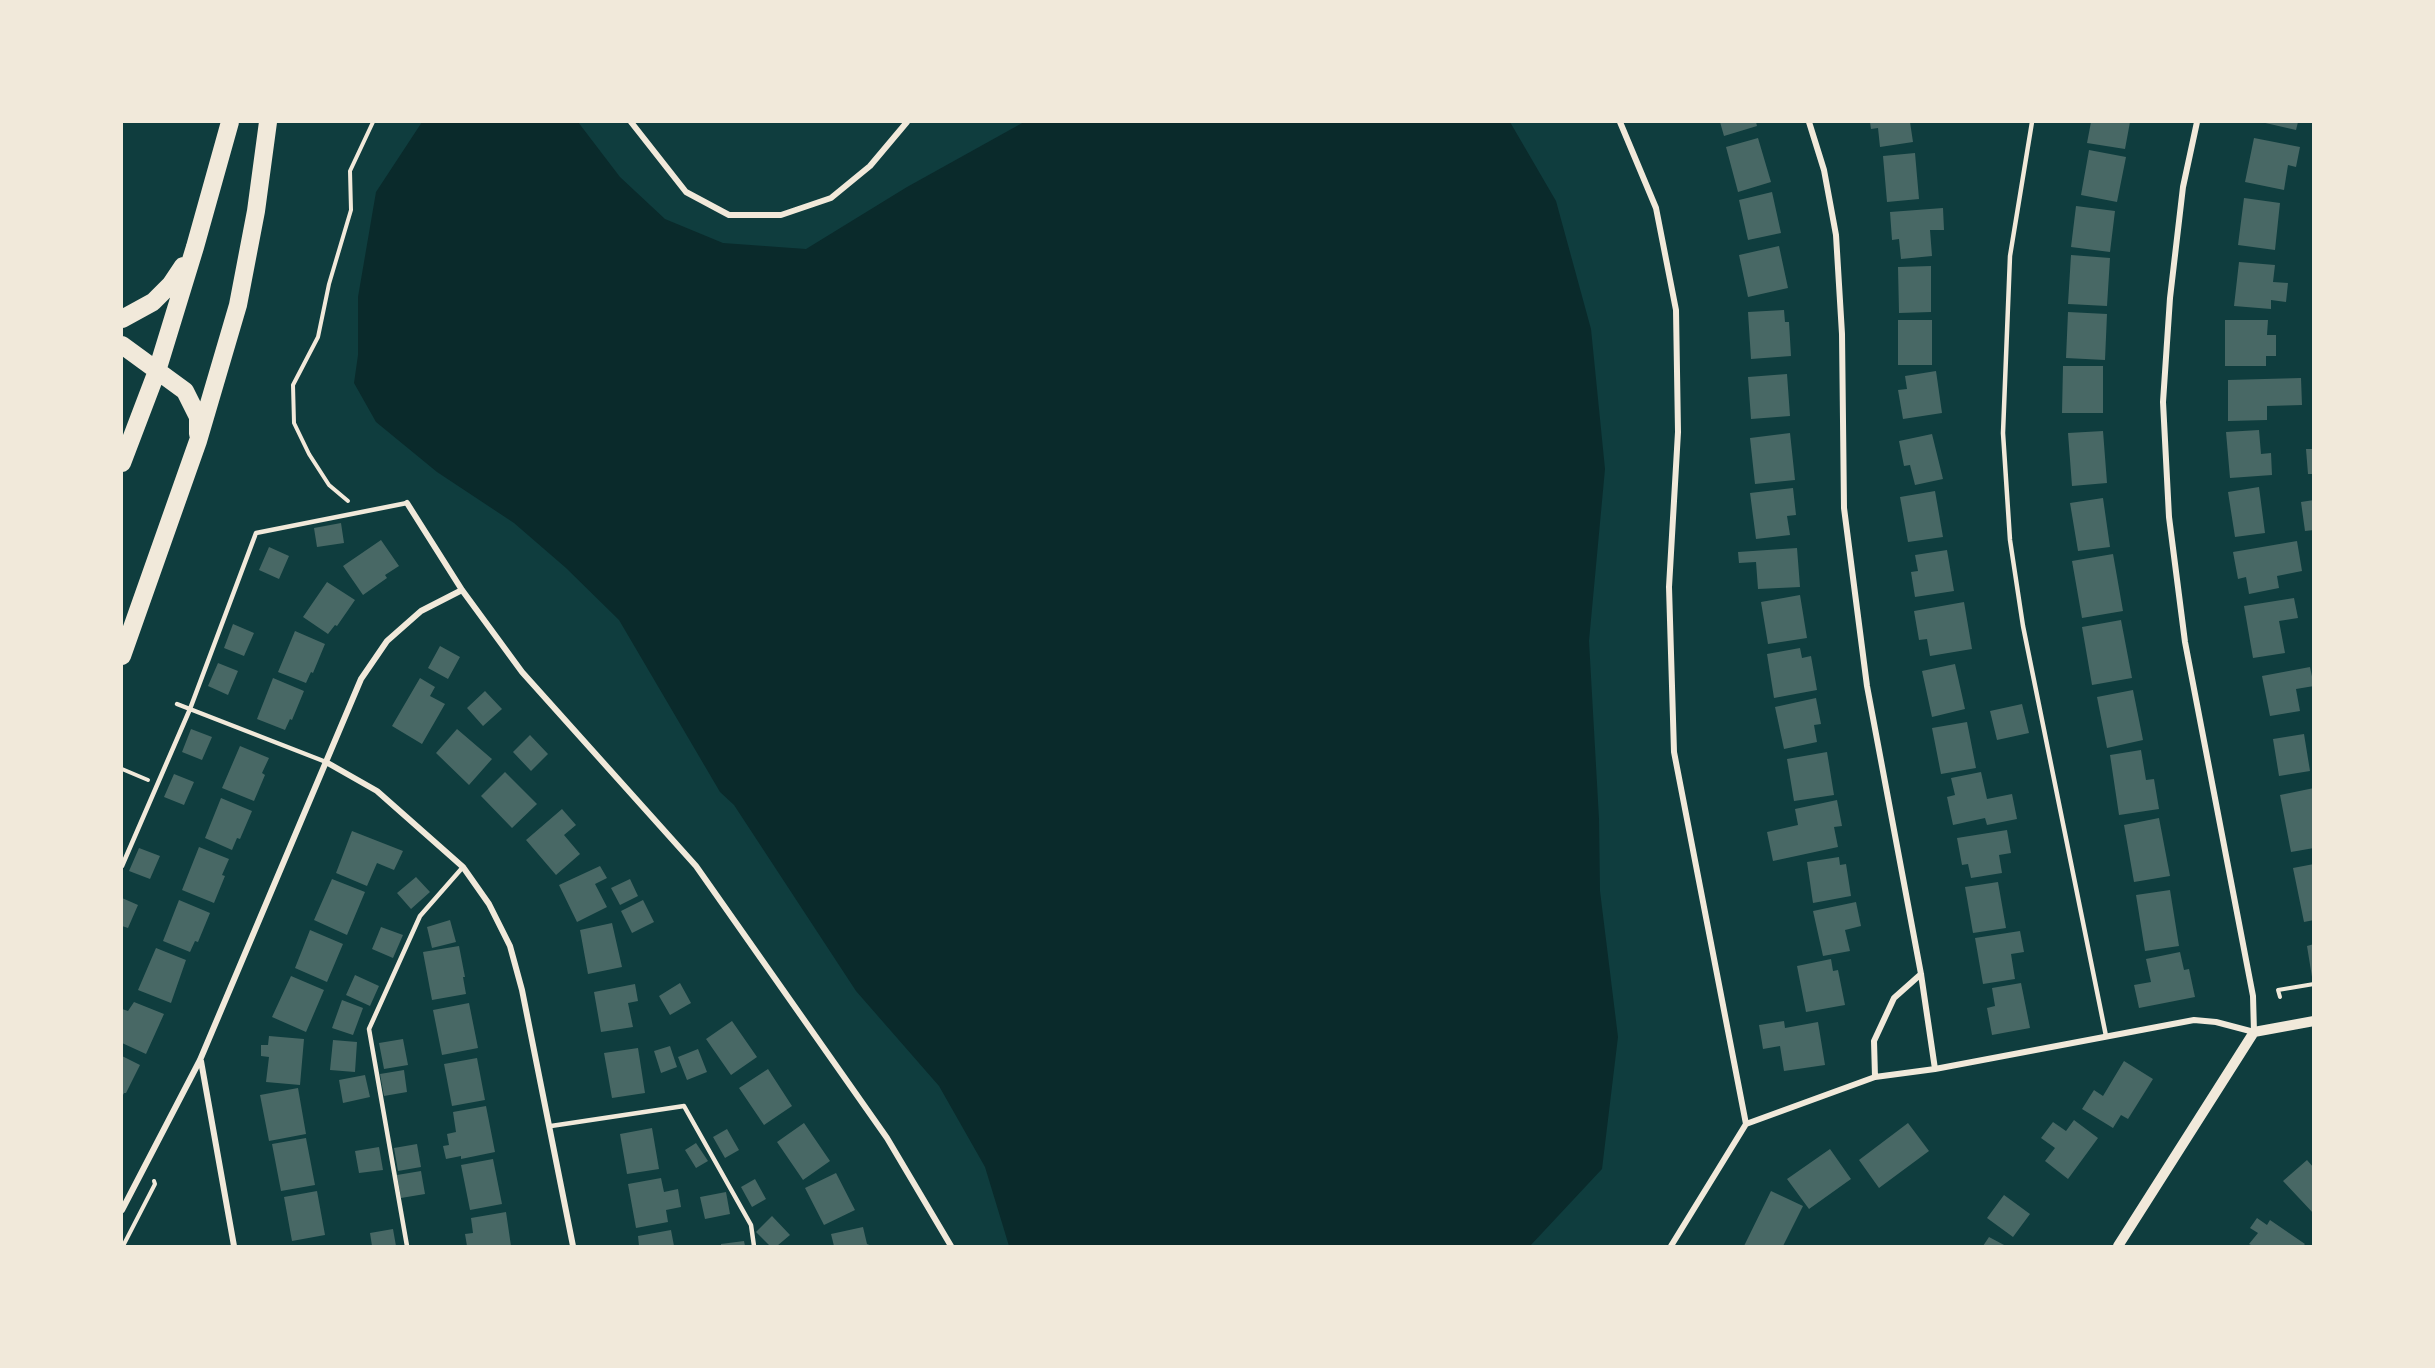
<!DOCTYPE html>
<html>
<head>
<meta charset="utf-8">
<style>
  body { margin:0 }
  #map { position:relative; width:2435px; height:1368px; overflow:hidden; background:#0f3d3e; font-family:Karla,sans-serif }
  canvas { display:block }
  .frame { position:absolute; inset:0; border:123px solid #f1e9da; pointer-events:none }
</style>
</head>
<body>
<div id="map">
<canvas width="2435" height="1368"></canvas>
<div class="frame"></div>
</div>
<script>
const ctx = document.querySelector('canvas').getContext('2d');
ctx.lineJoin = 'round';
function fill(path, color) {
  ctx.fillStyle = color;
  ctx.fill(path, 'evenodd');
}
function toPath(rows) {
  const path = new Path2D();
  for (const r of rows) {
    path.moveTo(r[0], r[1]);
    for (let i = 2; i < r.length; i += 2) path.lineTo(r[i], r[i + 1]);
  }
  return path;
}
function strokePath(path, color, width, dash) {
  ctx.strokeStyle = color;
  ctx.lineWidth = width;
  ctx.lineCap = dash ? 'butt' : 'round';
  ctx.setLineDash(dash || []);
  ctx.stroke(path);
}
fill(toPath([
  [422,122,578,122,620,177,665,219,723,243,806,249,907,187,1024,122,1510,122,1556,201,1591,329,1605,469,1589,641,1599,819,1600,891,1618,1037,1602,1169,1530,1246,1009,1246,985,1167,939,1086,856,991,734,805,720,792,619,620,566,568,514,523,437,472,376,422,354,383,358,355,358,297,376,192]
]), '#0a2a2b');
fill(toPath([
  [1720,122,1756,122,1757,126,1724,136],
  [1870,122,1910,122,1913,142,1880,147,1878,128,1871,129],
  [2091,122,2130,122,2125,149,2087,143],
  [2261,122,2298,122,2296,130],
  [1758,138,1771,182,1738,192,1726,147],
  [2254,138,2300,147,2296,167,2288,165,2284,190,2245,182],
  [2089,150,2126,157,2117,202,2081,195],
  [1915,153,1919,199,1887,202,1883,156],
  [1772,192,1781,233,1748,240,1739,200],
  [2244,198,2280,203,2275,250,2238,245],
  [2076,206,2115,211,2110,252,2071,247],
  [1943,208,1944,230,1930,230,1932,256,1901,259,1899,239,1892,240,1890,212],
  [1779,246,1788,288,1748,297,1739,255],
  [2071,255,2110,258,2107,306,2068,304],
  [2239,262,2275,265,2273,282,2288,283,2286,302,2271,300,2271,309,2234,306],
  [1931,266,1931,312,1899,313,1898,267],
  [1784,310,1785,322,1789,322,1791,356,1751,359,1748,312],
  [2068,312,2107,314,2105,360,2066,358],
  [1898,320,1932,320,1932,365,1898,365],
  [2225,320,2268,320,2267,335,2276,335,2276,356,2266,356,2266,366,2225,366],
  [2063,366,2103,366,2103,413,2062,413],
  [1936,371,1942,413,1903,419,1898,390,1907,389,1905,376],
  [1787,374,1790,416,1751,419,1748,377],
  [2301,378,2302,405,2267,406,2267,420,2228,421,2228,380],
  [2259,430,2261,454,2271,453,2272,475,2230,478,2226,432],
  [2103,431,2107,483,2072,486,2068,433],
  [1790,433,1795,480,1755,484,1750,438],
  [1932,434,1943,479,1915,485,1910,465,1904,466,1899,441],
  [2306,449,2314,449,2314,474,2308,474],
  [2259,487,2265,533,2235,537,2228,492],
  [1793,488,1796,515,1787,516,1790,535,1756,539,1750,493],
  [1935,491,1943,537,1908,542,1900,497],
  [2103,498,2110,547,2078,551,2070,503],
  [2314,500,2314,530,2305,531,2301,502],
  [341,523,344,543,317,547,314,528],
  [381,540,399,566,385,575,387,578,363,595,343,566],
  [2297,541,2302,571,2277,576,2279,588,2249,594,2246,577,2238,579,2233,552],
  [269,547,289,556,279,579,259,570],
  [1797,548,1800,587,1758,589,1756,562,1739,563,1738,552],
  [1947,550,1954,591,1915,597,1911,572,1918,571,1915,555],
  [2113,554,2123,611,2082,618,2072,561],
  [327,582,355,600,337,626,335,625,328,634,303,617],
  [1800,595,1807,638,1768,644,1761,602],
  [2294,598,2298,618,2279,621,2285,653,2253,658,2244,606],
  [1964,602,1972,649,1930,656,1927,639,1919,640,1914,611],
  [2121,620,2132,678,2092,685,2082,627],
  [233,624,254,633,244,656,224,648],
  [295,631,325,644,313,673,311,672,306,683,278,672],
  [440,646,460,657,448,679,428,668],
  [1800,648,1802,658,1811,656,1817,690,1774,698,1767,654],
  [218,663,238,671,228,695,208,686],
  [1955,664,1965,709,1932,717,1922,671],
  [2310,667,2314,686,2296,689,2300,711,2270,716,2262,676],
  [273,678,304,691,292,720,290,719,285,730,257,719],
  [420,678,435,687,430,696,445,704,422,744,392,726],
  [2133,690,2143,740,2107,748,2097,697],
  [485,691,502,709,483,726,467,708],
  [1816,698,1821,724,1814,725,1817,742,1784,749,1775,707],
  [2022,704,2029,733,1997,740,1990,711],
  [1967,722,1976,768,1941,774,1932,728],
  [191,729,212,737,202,760,182,752],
  [457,729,492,759,469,785,436,753],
  [2304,734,2310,771,2279,776,2273,739],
  [530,735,548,754,531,771,513,752],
  [240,746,269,758,262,773,265,775,254,801,222,788],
  [2141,750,2146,780,2154,779,2159,809,2119,815,2110,755],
  [1827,752,1834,795,1794,801,1787,759],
  [505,772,537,804,512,828,481,796],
  [1981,772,1987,799,2012,794,2017,819,1987,825,1985,818,1953,825,1947,797,1955,795,1951,778],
  [174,774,194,782,184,805,164,797],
  [2314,788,2314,848,2291,852,2280,795],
  [221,798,252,811,240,839,237,838,232,850,205,838],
  [1837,800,1842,826,1834,827,1838,847,1773,861,1767,832,1798,825,1795,809],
  [562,809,576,825,564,835,580,854,556,875,526,840],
  [2159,818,2170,876,2134,882,2124,825],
  [2007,830,2011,853,1999,855,2002,873,1971,878,1968,864,1962,865,1957,838],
  [352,831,403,851,394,870,377,863,367,886,336,873],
  [199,847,229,859,222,875,225,876,214,903,182,890],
  [139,848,160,856,150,879,129,871],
  [1839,857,1840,865,1846,864,1851,896,1813,903,1807,862],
  [2314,864,2314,920,2304,922,2293,868],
  [600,866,607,878,595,884,607,907,577,922,559,885],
  [416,877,430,892,411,909,397,893],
  [332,879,365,892,347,935,314,920],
  [630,879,638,896,620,905,611,888],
  [1998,882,2006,928,1973,933,1965,887],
  [2170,890,2179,946,2145,951,2136,895],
  [122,898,138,905,128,928,122,926],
  [179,900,210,913,198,942,195,941,190,952,163,941],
  [643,900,654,922,632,933,621,911],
  [1856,902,1861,926,1845,930,1850,951,1823,956,1813,911],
  [450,920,456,942,432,948,427,927],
  [612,923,622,967,588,974,580,930],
  [381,927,403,935,393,958,372,949],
  [310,930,343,944,327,982,295,968],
  [2020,931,2024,952,2011,954,2015,979,1983,984,1975,938],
  [2314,944,2314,977,2312,977,2307,946],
  [459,946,465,977,463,977,466,994,432,1000,423,952],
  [156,948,186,960,171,1003,138,990],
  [2180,952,2184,970,2189,969,2195,997,2139,1008,2134,985,2151,982,2146,959],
  [1831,959,1833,971,1838,970,1845,1005,1806,1012,1797,966],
  [355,975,379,986,370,1006,346,995],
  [291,976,324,990,306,1032,272,1017],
  [680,983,691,1003,670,1015,659,996],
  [2021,983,2030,1028,1992,1035,1987,1008,1995,1006,1992,988],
  [635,984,638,1001,628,1003,633,1027,601,1032,594,992],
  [342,1000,363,1008,353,1035,332,1028],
  [134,1002,164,1014,146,1054,122,1043,122,1009,128,1011],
  [469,1003,478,1048,442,1055,433,1010],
  [732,1021,757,1057,731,1075,706,1039],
  [1784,1021,1785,1028,1818,1022,1825,1065,1784,1071,1780,1046,1763,1049,1759,1025],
  [269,1036,304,1039,300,1085,266,1082,269,1057,261,1056,261,1045,268,1045],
  [403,1039,408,1065,384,1069,379,1043],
  [333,1040,357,1042,355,1072,330,1070],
  [670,1046,677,1067,661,1073,654,1051],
  [638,1048,645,1093,612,1098,604,1053],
  [698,1049,707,1072,687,1080,678,1057],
  [122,1056,140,1065,126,1093,124,1093,122,1097],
  [477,1058,485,1100,452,1106,444,1064],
  [2124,1061,2153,1079,2128,1119,2121,1115,2113,1128,2082,1109,2094,1090,2103,1096],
  [768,1069,792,1106,764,1125,739,1088],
  [404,1070,407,1092,384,1096,380,1074],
  [365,1075,370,1097,343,1103,339,1080],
  [298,1088,306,1134,269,1141,260,1095],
  [486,1106,495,1152,461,1159,461,1156,446,1159,443,1146,449,1145,447,1134,456,1132,453,1112],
  [2074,1120,2098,1138,2068,1179,2045,1161,2055,1148,2041,1138,2053,1122,2066,1131],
  [804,1123,830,1161,803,1180,777,1142],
  [1908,1123,1929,1151,1879,1188,1859,1160],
  [652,1128,659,1169,627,1174,620,1134],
  [727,1129,739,1150,725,1158,713,1137],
  [306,1138,315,1185,281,1191,272,1144],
  [696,1143,708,1161,696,1168,685,1150],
  [417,1144,421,1167,398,1171,394,1148],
  [379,1147,383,1170,359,1173,355,1151],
  [1830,1149,1851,1179,1809,1209,1787,1179],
  [493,1159,502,1204,470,1210,461,1165],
  [2307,1160,2314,1168,2314,1214,2283,1181],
  [421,1171,425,1194,401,1198,397,1175],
  [836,1173,855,1210,824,1225,805,1188],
  [661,1178,664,1192,678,1189,681,1207,666,1210,668,1222,636,1228,628,1184],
  [755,1179,766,1199,752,1207,741,1187],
  [317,1191,325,1235,292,1241,284,1197],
  [1771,1191,1803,1206,1783,1246,1744,1246],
  [726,1192,730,1214,705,1219,700,1197],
  [2004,1195,2030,1214,2013,1237,1987,1218],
  [506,1212,511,1246,467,1246,465,1234,473,1233,471,1218],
  [772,1216,790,1235,777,1246,770,1246,756,1232],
  [2257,1218,2267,1225,2270,1220,2305,1244,2303,1246,2253,1246,2249,1244,2258,1233,2250,1228],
  [863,1227,867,1244,872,1246,834,1246,831,1234],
  [393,1229,396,1246,372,1246,370,1233],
  [671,1230,674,1246,639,1246,638,1236],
  [1989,1237,2006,1246,1983,1246],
  [744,1241,745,1246,721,1246,721,1244]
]), '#486865');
strokePath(toPath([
  [348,501,329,485,309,454,294,423,293,385,318,337,329,284,351,210,350,171,373,122],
  [122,769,148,780],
  [2280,997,2278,990,2314,984],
  [123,1246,155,1184,154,1181]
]), '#f1e9da', 4);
strokePath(toPath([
  [2032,122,2010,256,2003,433,2010,540,2023,626,2106,1036],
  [177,704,326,762],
  [122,866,190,709,256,533,407,503],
  [551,1126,684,1106,751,1225,754,1246],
  [407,1246,369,1029,420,916,463,867]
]), '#f1e9da', 4.5);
strokePath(toPath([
  [631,122,686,192,729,215,781,215,831,198,870,166,907,122],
  [1620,122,1656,208,1676,310,1678,432,1669,587,1674,752,1746,1124,1671,1246],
  [1809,122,1824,170,1836,235,1842,334,1844,508,1867,686,1921,974,1935,1069],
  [407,503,462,590,522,672,696,866,887,1138,951,1246],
  [326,762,377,791,463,867,489,904,510,946,522,990,573,1246],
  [201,1061,234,1246],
  [1875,1077,1874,1041,1894,998,1921,974],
  [1746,1124,1875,1077,1935,1069,2194,1020,2216,1022,2254,1032,2253,996,2185,642,2169,517,2163,402,2170,298,2183,187,2197,122],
  [122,1210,200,1060,361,679,387,641,421,611,462,590]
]), '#f1e9da', 6);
strokePath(toPath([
  [2118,1246,2254,1032,2314,1021]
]), '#f1e9da', 10);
strokePath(toPath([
  [122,319,153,302,171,284,183,266],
  [122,345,185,391,198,417,198,434],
  [122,463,157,371,195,247,230,122],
  [122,656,198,441,238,305,256,211,268,122]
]), '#f1e9da', 18);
</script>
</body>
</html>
